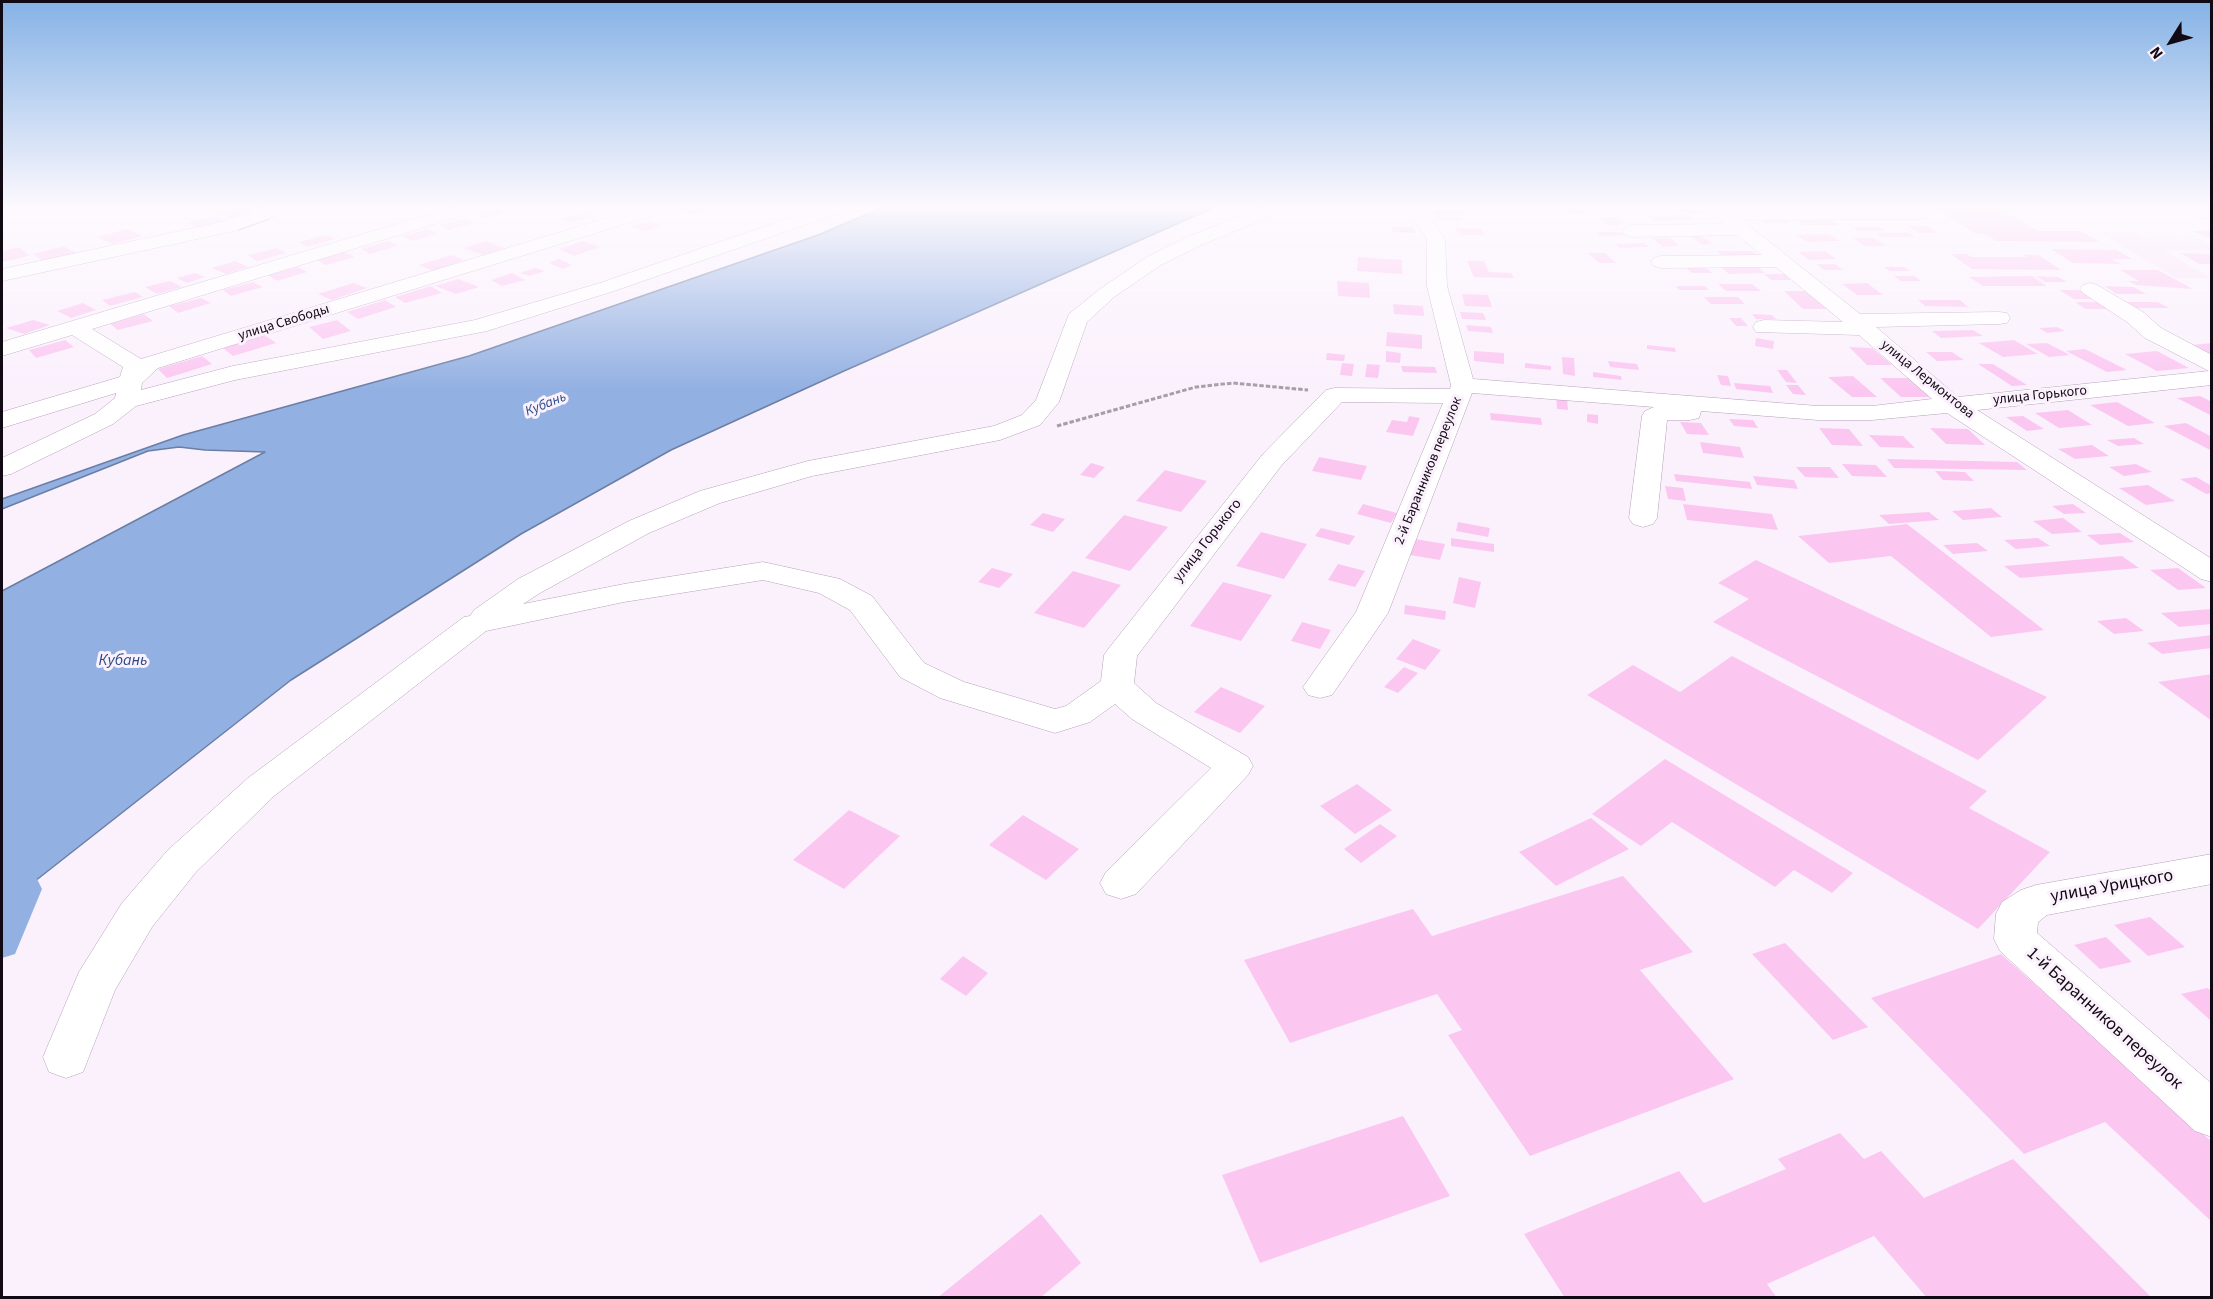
<!DOCTYPE html>
<html>
<head>
<meta charset="utf-8">
<style>
  body { margin:0 }
  #map { position:relative; width:2213px; height:1299px; overflow:hidden; background:#fbf1fd; font-family:"Source Sans 3",sans-serif }
  canvas { display:block }
  .frame { position:absolute; inset:0; border:3px solid #110913; pointer-events:none }
  .north { position:absolute; left:2141px; top:12px; width:60px; height:60px; -webkit-text-stroke:4px #fbf1fd; paint-order:stroke; rotate:233deg; font-size:16px; font-weight:700; line-height:24px; text-align:center; color:#110913 }
  .north::after { content:''; display:block; margin:auto; width:21px; height:27px; background:#110913; clip-path:polygon(50% 0,100% 100%,50% 72%,0 100%) }
</style>
</head>
<body>
<div id="map">
<canvas width="2213" height="1299"></canvas>
<div class="frame"></div>
<div class="north">N</div>
</div>
<script>
const ctx = document.querySelector('canvas').getContext('2d');
ctx.lineJoin = 'round';
function fill(path, color) {
  ctx.fillStyle = color;
  ctx.fill(path, 'evenodd');
}
function toPath(rows) {
  const path = new Path2D();
  for (const r of rows) {
    path.moveTo(r[0], r[1]);
    for (let i = 2; i < r.length; i += 2) path.lineTo(r[i], r[i + 1]);
  }
  return path;
}
function strokePath(path, color, width, dash) {
  ctx.strokeStyle = color;
  ctx.lineWidth = width;
  ctx.lineCap = dash ? 'butt' : 'round';
  ctx.setLineDash(dash || []);
  ctx.stroke(path);
}
function drawText(font, color, halo, rows, align = 'center') {
  ctx.font = font + ' "Source Sans 3",sans-serif';
  ctx.lineWidth = 6;
  ctx.setLineDash([]);
  ctx.textBaseline = 'middle';
  ctx.strokeStyle = halo;
  ctx.fillStyle = color;
  for (const [text, x, y, turn = 0] of rows) {
    ctx.save();
    ctx.translate(x, y);
    ctx.rotate((+turn || 0) * Math.PI / 180);
    ctx.textAlign = isNaN(turn) ? turn : align;
    if (halo) ctx.strokeText(text, 0, 0);
    ctx.fillText(text, 0, 0);
    ctx.restore();
  }
}
fill(toPath([
  [2099,232,2136,233,2145,238,2199,239,2211,246,2211,250,2163,250,2211,278,2176,278]
]), '#f7e4fa');
const water = toPath([
  [881,208,1213,208,844,371,671,450,521,534,291,680,2,907,2,591,265,452,205,450,179,447,148,451,2,509,2,499,183,435,469,356,818,235,881,208]
]);
fill(water, '#92b0e2');
strokePath(water, '#6b7ea4', 1.5);
strokePath(toPath([
  [239,228,267,218]
]), '#6b7ea4', 5);
fill(toPath([
  [24,875,37,879,42,889,15,954,2,958,2,900,11,879,24,875]
]), '#92b0e2');
fill(toPath([
  [233,208,246,208,260,211,235,219,214,214],
  [493,208,508,211,484,218,474,213],
  [687,208,702,208,708,210,691,215,679,210],
  [1565,208,1580,208,1586,214,1571,214],
  [1935,208,1999,208,2038,231,2081,231,2100,242,1996,241,1985,234,1976,234],
  [1680,209,1698,209,1704,213,1686,214],
  [1433,211,1462,211,1465,215,1436,215],
  [590,212,597,217,567,223,561,218],
  [1687,215,1694,220,1654,221,1648,216],
  [214,216,233,222,205,230,188,223],
  [1437,217,1461,217,1463,220,1440,220],
  [1616,217,1624,224,1608,225,1600,218],
  [1758,217,1783,217,1791,223,1765,223],
  [463,219,474,223,448,230,439,225],
  [1796,219,1829,219,1838,225,1804,225],
  [649,221,662,226,643,231,631,226],
  [1908,226,1927,226,1938,233,1919,233],
  [1390,227,1413,227,1416,233,1393,232],
  [1853,227,1880,227,1885,231,1858,231],
  [1455,228,1480,228,1485,235,1460,235],
  [127,229,143,236,112,244,98,237],
  [428,229,438,234,412,241,402,236],
  [2212,230,2212,238,2208,238,2193,231],
  [1596,232,1621,232,1625,235,1600,236],
  [1875,233,1909,233,1915,237,1881,237],
  [1829,234,1840,241,1807,242,1796,235],
  [326,235,335,239,307,247,299,242],
  [1690,236,1701,236,1713,244,1702,245],
  [1669,237,1680,246,1663,247,1652,238],
  [1853,238,1874,238,1886,246,1864,246],
  [388,241,398,246,370,254,361,249],
  [486,241,504,248,484,255,463,248],
  [583,241,600,247,574,256,559,249],
  [1644,243,1649,247,1620,248,1615,244],
  [64,246,78,254,45,262,33,254],
  [20,247,29,256,2,262,2,251],
  [277,248,286,253,257,261,248,255],
  [2051,249,2117,250,2132,259,2112,259,2121,264,2073,263],
  [1717,251,1752,251,1760,256,1724,257],
  [1825,251,1836,259,1809,260,1798,252],
  [345,252,355,257,326,265,317,260],
  [1588,253,1605,253,1616,263,1599,263],
  [2180,253,2208,254,2212,256,2212,264,2199,264],
  [1951,254,1967,254,1971,257,2027,257,2023,255,2038,255,2061,270,1972,269],
  [452,255,464,260,433,271,419,265],
  [1358,257,1402,260,1402,274,1357,271],
  [559,259,572,265,563,269,549,263],
  [235,261,248,267,226,274,212,268],
  [1467,261,1484,261,1489,272,1511,273,1514,278,1474,277],
  [1754,264,1765,273,1729,274,1718,265],
  [1816,264,1835,264,1843,270,1824,270],
  [298,267,307,272,277,281,268,275],
  [1884,267,1904,267,1910,271,1890,271],
  [535,268,545,271,530,276,520,273],
  [1686,268,1706,268,1713,273,1692,273],
  [2120,270,2158,270,2193,289,2136,285,2128,281,2139,281],
  [195,273,205,277,187,283,177,278],
  [512,273,525,280,502,286,491,280],
  [1764,274,1784,274,1791,280,1771,280],
  [1894,276,1914,276,1921,281,1901,281],
  [2032,276,2047,286,1983,286,1969,277],
  [2036,276,2058,277,2067,282,2045,282],
  [458,279,479,287,456,294,435,286],
  [170,281,182,287,157,294,145,287],
  [1337,281,1369,283,1370,298,1338,296],
  [253,282,263,287,231,296,223,290],
  [353,283,367,288,332,300,318,294],
  [1867,283,1883,295,1857,295,1842,284],
  [1718,284,1752,284,1761,291,1726,291],
  [431,286,442,293,405,303,395,297],
  [1676,286,1705,286,1709,290,1679,290],
  [2105,286,2134,287,2146,294,2116,294],
  [2059,290,2079,290,2095,299,2074,299],
  [1784,291,1806,291,1827,309,1803,309],
  [135,292,143,297,110,306,102,300],
  [1462,294,1488,295,1492,307,1465,306],
  [1704,297,1738,297,1745,304,1711,304],
  [201,298,211,303,178,313,169,306],
  [385,300,396,307,358,319,347,312],
  [1918,300,1960,300,1968,307,1925,306],
  [2075,302,2101,302,2112,309,2085,309],
  [2127,302,2158,302,2169,308,2137,308],
  [83,303,96,310,71,318,57,311],
  [1393,304,1423,306,1424,316,1394,314],
  [1460,312,1483,313,1486,320,1462,319],
  [144,314,153,321,118,330,110,324],
  [1752,314,1772,315,1776,319,1756,319],
  [1729,318,1741,318,1748,326,1736,326],
  [33,320,50,325,24,334,6,328],
  [337,320,351,331,323,339,309,327],
  [1466,325,1491,327,1493,333,1468,331],
  [2057,327,2065,331,2047,333,2039,328],
  [1973,330,1983,336,1941,338,1932,331],
  [1387,332,1422,335,1422,349,1386,346],
  [265,335,276,343,233,356,223,348],
  [1756,338,1774,341,1773,349,1755,346],
  [65,340,74,347,36,358,29,350],
  [2014,340,2038,354,2003,357,1979,343],
  [2047,343,2070,355,2049,357,2026,344],
  [2212,343,2212,355,2192,345],
  [1647,345,1675,348,1676,352,1647,349],
  [1849,347,1872,348,1892,365,1867,365],
  [2085,349,2127,370,2107,372,2066,351],
  [1386,351,1401,353,1400,363,1386,362],
  [1474,351,1504,353,1504,364,1474,361],
  [2157,351,2189,368,2157,371,2125,354],
  [1926,352,1952,352,1964,360,1937,361],
  [1327,353,1345,355,1344,361,1326,360],
  [202,356,212,364,167,378,158,369],
  [1562,357,1574,358,1575,376,1563,374],
  [1608,361,1637,364,1639,370,1610,367],
  [1342,363,1354,364,1352,376,1340,375],
  [1525,363,1551,366,1551,370,1525,368],
  [1367,364,1380,365,1378,378,1365,377],
  [1978,364,1993,364,2027,385,2012,386],
  [1401,366,1435,367,1437,373,1403,372],
  [1777,370,1787,370,1797,383,1786,382],
  [1593,372,1621,376,1622,380,1593,377],
  [1717,375,1728,376,1731,386,1721,385],
  [1853,376,1877,397,1852,397,1828,377],
  [1880,378,1909,378,1931,397,1901,397],
  [1734,383,1770,386,1773,393,1736,389],
  [1786,385,1798,385,1806,395,1793,394],
  [2200,396,2212,402,2212,416,2177,398],
  [1556,397,1567,398,1568,410,1557,409],
  [2117,402,2155,423,2128,426,2090,405],
  [2068,410,2092,425,2059,428,2035,413],
  [1490,413,1541,418,1542,425,1491,420],
  [1587,414,1598,415,1598,424,1587,422],
  [1409,416,1420,418,1413,436,1386,432,1392,420,1407,422],
  [2023,416,2044,429,2027,431,2006,417],
  [1729,419,1753,420,1758,428,1734,426],
  [1680,422,1701,423,1709,435,1687,434],
  [2186,423,2212,437,2212,451,2164,426],
  [1819,428,1849,429,1863,446,1832,445],
  [1930,428,1968,429,1985,445,1946,444],
  [1869,435,1903,436,1915,448,1880,447],
  [2134,438,2144,444,2118,446,2107,440],
  [1700,442,1740,447,1744,458,1703,453],
  [2092,445,2109,456,2075,459,2058,449],
  [1319,457,1367,466,1361,480,1312,471],
  [1887,459,2017,462,2027,470,1894,468],
  [1091,463,1105,467,1094,478,1080,475],
  [1842,464,1876,465,1887,477,1852,476],
  [2136,464,2152,472,2124,476,2109,467],
  [1796,467,1830,467,1839,478,1805,477],
  [1165,470,1207,481,1181,512,1136,501],
  [1935,471,1965,472,1974,481,1943,480],
  [1674,474,1750,482,1752,489,1676,481],
  [1753,476,1794,480,1798,489,1757,485],
  [2196,477,2212,486,2212,493,2206,494,2180,479],
  [2148,485,2175,501,2146,505,2119,488],
  [1665,486,1683,488,1686,501,1668,499],
  [1363,504,1397,513,1391,523,1357,514],
  [1683,504,1772,514,1778,530,1687,520],
  [2073,504,2086,513,2064,514,2052,506],
  [1991,508,2002,517,1963,520,1952,511],
  [1929,512,1939,520,1889,524,1879,515],
  [1043,513,1065,519,1053,532,1030,525],
  [1124,515,1168,527,1130,571,1085,558],
  [2063,518,2082,532,2052,534,2033,521],
  [1458,522,1490,528,1488,537,1456,531],
  [1907,524,2044,630,1991,637,1891,556,1829,563,1798,536],
  [1321,528,1355,536,1349,545,1315,536],
  [1261,532,1307,544,1284,579,1236,566],
  [2120,533,2134,542,2100,545,2087,535],
  [1451,538,1494,544,1494,552,1451,546],
  [2038,538,2050,546,2016,549,2004,540],
  [1415,539,1445,544,1440,560,1410,555],
  [1977,543,1988,551,1953,554,1943,545],
  [2122,556,2139,568,2020,578,2004,566],
  [1756,560,2047,697,1978,760,1713,622,1749,599,1718,583],
  [1338,564,1365,571,1355,587,1328,580],
  [992,568,1013,574,999,588,978,582],
  [2178,568,2206,588,2178,590,2150,570],
  [1073,571,1121,585,1084,628,1034,613],
  [1459,577,1481,582,1475,608,1453,603],
  [1223,582,1272,595,1241,641,1190,626],
  [1405,605,1446,611,1445,620,1404,614],
  [2212,609,2212,624,2179,627,2161,613],
  [2126,618,2144,631,2114,634,2097,621],
  [1302,622,1331,630,1320,649,1291,641],
  [2212,635,2212,648,2162,654,2147,643],
  [1413,639,1441,650,1425,670,1396,659],
  [1732,656,1987,791,1969,808,2050,852,1978,929,1587,695,1633,665,1680,692],
  [1404,667,1418,673,1398,693,1384,687],
  [2212,674,2212,721,2158,682],
  [1221,687,1265,706,1240,733,1194,712],
  [1665,759,1853,873,1832,893,1794,870,1775,887,1672,822,1641,846,1592,814],
  [1357,784,1392,810,1355,834,1320,806],
  [849,810,900,836,844,889,793,860],
  [1023,815,1079,849,1046,880,989,845],
  [1591,818,1629,849,1556,886,1519,852],
  [1380,824,1397,836,1361,863,1344,849],
  [1623,876,1693,952,1640,970,1734,1079,1530,1156,1448,1035,1462,1030,1437,994,1290,1043,1244,960,1413,909,1432,936],
  [2150,917,2185,947,2148,956,2114,925],
  [2106,937,2132,962,2100,969,2074,945],
  [1785,943,1868,1027,1833,1040,1752,954],
  [2001,954,2212,1142,2212,1222,2105,1122,2024,1154,1871,998],
  [963,956,988,973,966,996,940,979],
  [2207,988,2212,991,2210,1020,2181,994],
  [1403,1116,1450,1196,1260,1263,1222,1175],
  [1840,1133,1864,1159,1881,1151,1924,1198,2013,1159,2152,1298,1927,1298,1874,1236,1767,1284,1777,1298,1565,1298,1524,1234,1679,1171,1704,1203,1786,1169,1778,1159],
  [1041,1214,1081,1263,1040,1298,937,1298]
]), '#fbc7f1');
const minor = toPath([
  [263,208,289,208,286,212,234,231,2,281,2,269,222,222,263,208],
  [450,208,477,208,474,212,92,329,141,359,640,208,667,208,664,212,158,368,142,383,141,390,233,366,475,320,600,283,819,208,845,208,842,212,614,291,487,331,235,380,136,406,113,424,11,474,2,476,2,458,95,414,115,398,116,393,2,428,2,412,120,377,123,367,72,335,2,356,2,342,450,208],
  [1260,208,1284,208,1281,212,1199,246,1161,265,1114,297,1087,322,1059,402,1040,425,1000,440,812,476,720,503,649,533,540,593,523,604,624,584,763,562,840,579,872,596,924,663,964,682,1055,709,1066,706,1101,681,1104,655,1109,648,1263,454,1326,390,1335,388,1450,389,1451,385,1427,286,1427,239,1406,208,1424,208,1445,239,1447,286,1473,379,1818,406,1872,406,1932,399,1859,335,1756,332,1753,327,1756,322,1764,320,1843,322,1776,267,1661,268,1654,266,1651,262,1654,258,1661,256,1762,255,1737,235,1632,237,1625,235,1623,231,1625,227,1632,225,1724,224,1707,208,1923,210,1926,214,1923,218,1917,219,1742,220,1860,314,1999,312,2007,313,2010,318,2007,323,1999,324,1876,327,1958,397,2209,371,2145,338,2127,322,2083,293,2080,289,2083,285,2090,283,2097,285,2143,312,2161,328,2212,355,2212,385,1977,410,2212,559,2212,582,2201,579,1947,413,1872,420,1818,420,1701,411,1699,418,1690,420,1667,420,1657,518,1653,524,1643,527,1633,524,1629,518,1642,416,1645,411,1654,407,1472,393,1388,613,1332,695,1320,698,1308,695,1303,687,1356,612,1443,403,1342,402,1281,466,1137,656,1134,683,1156,703,1248,757,1253,766,1248,775,1136,894,1121,899,1106,894,1100,883,1106,872,1211,768,1132,719,1115,704,1090,722,1055,733,940,698,900,677,850,610,819,593,763,580,624,602,486,631,274,796,196,872,152,927,115,990,83,1072,66,1078,49,1072,43,1057,79,972,122,903,168,850,248,778,464,617,470,616,474,610,518,579,629,521,700,491,808,461,994,426,1022,415,1036,400,1069,314,1100,289,1147,257,1185,238,1260,208],
  [2212,854,2212,884,2047,915,2038,922,2037,933,2212,1084,2212,1137,2195,1131,2000,951,1994,939,1996,914,2002,902,2021,890,2036,885,2212,854]
]);
const major = toPath([
  [2184,208,2212,209,2212,220,2187,212,2184,208]
]);
strokePath(minor, '#b79fbb', 1);
strokePath(major, '#b79fbb', 1);
strokePath(toPath([
  [1057,426,1196,387,1233,383,1308,390]
]), '#a79da9', 3, [4.5, 2]);
fill(minor, '#fff');
fill(major, '#fff');
const sky = ctx.createLinearGradient(0, 0, 0, 390);
sky.addColorStop(0, '#85b2e6');
sky.addColorStop(0.53, '#fdf9fe');
sky.addColorStop(1, '#fdf9fe00');
ctx.fillStyle = sky;
ctx.fillRect(0, 0, 2213, 390);
drawText('14px', '#110913', '#fbf1fd', [
  ["улица Свободы",284,323,-17],
  ["улица Лермонтова",1927,380,39],
  ["улица Горького",2040,396,-6],
  ["2-й Баранников переулок",1429,471,-68]
]);
drawText('italic 14px', '#294b89', '#fbf1fd', [
  ["Кубань",546,405,-22]
]);
drawText('15px', '#110913', '#fbf1fd', [
  ["улица Горького",1208,541,-52]
]);
drawText('italic 16px', '#294b89', '#fbf1fd', [
  ["Кубань",123,661]
]);
drawText('18px', '#110913', '#fbf1fd', [
  ["улица Урицкого",2112,887,-10],
  ["1-й Баранников переулок",2104,1019,42]
]);
</script>
</body>
</html>
